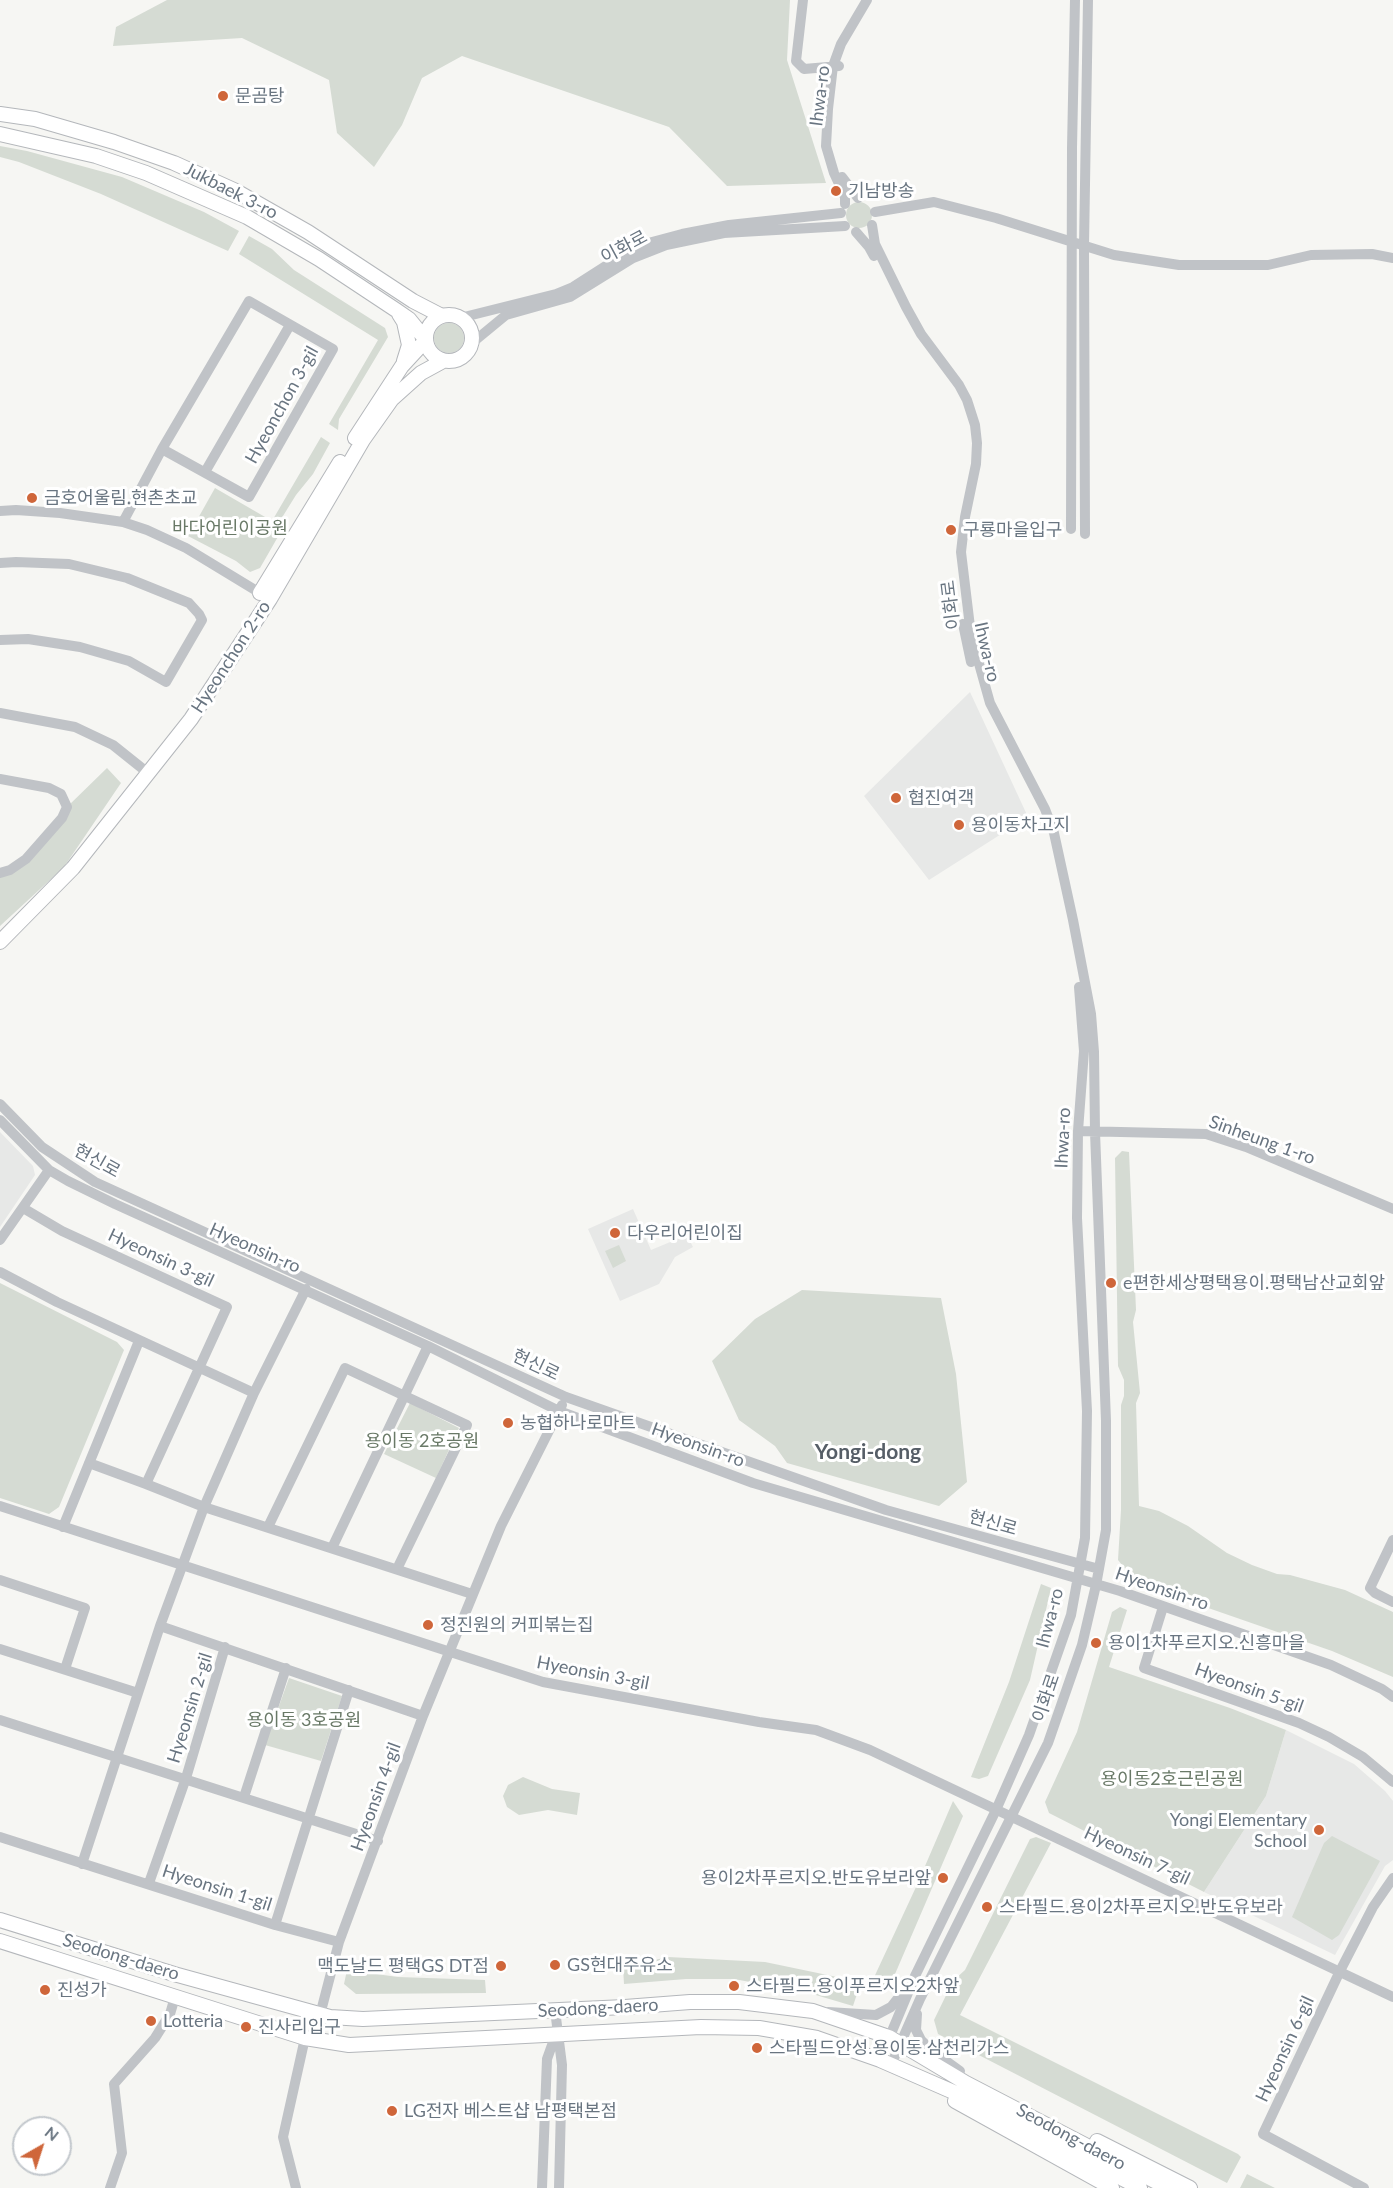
<!DOCTYPE html>
<html>
<head>
<meta charset="utf-8">
<style>
  body { margin:0 }
  #map { position:relative; width:1393px; height:2188px; overflow:hidden; background:#f6f6f3; font-family:Lato,sans-serif }
  canvas { display:block }
  .north { position:absolute; left:12px; top:2116px; width:60px; height:60px; box-sizing:border-box; background:#fff; border:2px solid #c3c8cd; border-radius:50%; rotate:39deg; font-size:16px; font-weight:700; line-height:24px; text-align:center; color:#697581 }
  .north::after { content:''; display:block; margin:auto; width:21px; height:27px; background:#cf663a; clip-path:polygon(50% 0,100% 100%,50% 72%,0 100%) }
</style>
</head>
<body>
<div id="map">
<canvas width="1393" height="2188"></canvas>
<div class="north">N</div>
</div>
<script>
const ctx = document.querySelector('canvas').getContext('2d');
ctx.lineJoin = 'round';
function fill(path, color) {
  ctx.fillStyle = color;
  ctx.fill(path, 'evenodd');
}
function toPath(rows) {
  const path = new Path2D();
  for (const r of rows) {
    if (r.length === 3) {
      path.moveTo(r[0] + r[2], r[1]);
      path.arc(r[0], r[1], r[2], 0, 2 * Math.PI);
      continue;
    }
    path.moveTo(r[0], r[1]);
    for (let i = 2; i < r.length; i += 2) path.lineTo(r[i], r[i + 1]);
  }
  return path;
}
function strokePath(path, color, width, dash) {
  ctx.strokeStyle = color;
  ctx.lineWidth = width;
  ctx.lineCap = dash ? 'butt' : 'round';
  ctx.setLineDash(dash || []);
  ctx.stroke(path);
}
function drawText(font, color, halo, rows, align = 'center') {
  ctx.font = font + ' Lato,"Noto Sans KR",sans-serif';
  ctx.lineWidth = 6;
  ctx.setLineDash([]);
  ctx.textBaseline = 'middle';
  ctx.strokeStyle = halo;
  ctx.fillStyle = color;
  for (const [text, x, y, turn = 0] of rows) {
    ctx.save();
    ctx.translate(x, y);
    ctx.rotate((+turn || 0) * Math.PI / 180);
    ctx.textAlign = isNaN(turn) ? turn : align;
    if (halo) ctx.strokeText(text, 0, 0);
    ctx.fillText(text, 0, 0);
    ctx.restore();
  }
}
fill(toPath([
  [970,692,1028,817,929,880,864,796],
  [0,1132,33,1166,35,1175,0,1227],
  [633,1209,651,1250,687,1235,693,1247,675,1257,659,1284,620,1301,588,1229],
  [1286,1730,1354,1764,1385,1791,1393,1801,1393,1860,1385,1866,1335,1955,1204,1892,1266,1796]
]), '#e7e8e7');
fill(toPath([
  [167,0,790,0,787,60,826,183,727,186,669,127,462,56,422,78,402,125,374,167,337,133,329,80,242,38,113,46,116,27],
  [0,146,27,151,122,177,204,212,239,231,228,251,101,194,19,162,0,157],
  [859,215,13],
  [249,236,272,249,294,270,385,328,388,337,339,419,338,430,329,424,378,340,239,254],
  [449,338,15],
  [321,437,330,443,313,474,296,495,278,524,283,528,260,568,250,572,236,561,188,536,215,488,272,521],
  [107,768,121,783,64,867,0,926,0,873,10,870,67,807],
  [1122,1151,1129,1152,1136,1310,1133,1322,1140,1393,1136,1403,1139,1506,1159,1511,1188,1526,1227,1553,1252,1565,1277,1574,1290,1575,1345,1590,1393,1612,1393,1677,1332,1651,1191,1602,1170,1590,1131,1576,1118,1560,1121,1510,1121,1405,1124,1396,1124,1380,1118,1366,1115,1158],
  [619,1245,626,1261,613,1268,605,1251],
  [0,1283,117,1342,124,1350,59,1507,49,1514,0,1498],
  [802,1290,941,1298,956,1374,967,1482,939,1506,787,1463,775,1446,739,1420,712,1361,755,1319],
  [410,1403,459,1428,436,1478,384,1454],
  [1041,1584,1051,1588,1030,1680,988,1776,979,1779,971,1777,1009,1682],
  [1120,1607,1127,1610,1109,1667,1230,1708,1286,1730,1266,1796,1204,1892,1049,1813,1045,1802,1077,1732,1112,1612],
  [289,1678,342,1696,321,1761,265,1745],
  [523,1777,552,1789,580,1793,577,1815,548,1810,519,1815,507,1807,503,1796,508,1785],
  [953,1801,963,1816,892,1981,880,1988,870,1986,916,1887],
  [1332,1836,1380,1861,1339,1935,1332,1940,1292,1917,1324,1843],
  [1036,1837,1051,1843,960,2015,1238,2154,1241,2157,1227,2183,938,2034,934,2020,953,1981,965,1970,1030,1839],
  [668,1957,765,1962,861,1982,853,2006,809,1993,734,1979,686,1979,624,1984,623,1967],
  [347,1970,398,1977,485,1980,486,1993,356,1994,344,1984],
  [1247,2174,1275,2188,1240,2188]
]), '#d5dbd3');
const major = toPath([
  [0,114,35,119,114,142,174,163,236,191,308,232,413,301,442,316],
  [0,134,96,156,146,173,247,217,319,259,396,310,409,319,426,340],
  [399,314,404,322,409,345,404,361],
  [449,338,23],
  [355,438,402,366,426,340],
  [260,593,340,462],
  [0,942,73,868,191,719,270,599,363,440,392,399,421,373,443,361],
  [0,1920,174,1974,330,2017,363,2019,625,2007,690,2002,739,2002,813,2011,889,2037,966,2083,1168,2188],
  [0,1941,305,2038,349,2045,701,2027,759,2028,817,2038,880,2060,981,2104,1140,2188],
  [955,2101,1112,2188],
  [1097,2141,1190,2188]
]);
strokePath(major, '#b4b7bb', 16);
strokePath(toPath([
  [803,0,796,61,804,69,839,66],
  [842,177,858,198],
  [845,204,845,197,834,173,826,146,828,109,833,66,841,44,867,0],
  [875,212,934,202,996,218,1114,255,1179,265,1268,265,1311,255,1372,254,1393,258],
  [872,225,875,244,906,307,921,334,959,385,967,400,975,425,977,443,976,464,965,517,961,552,971,635,990,703,1045,809,1054,833,1073,920,1091,1014,1094,1052,1095,1132,1106,1421,1106,1530,1096,1585,1082,1645,1048,1743,920,1999,891,2065],
  [856,232,869,247,874,256],
  [460,318,556,294,573,287,637,246,682,234,729,225,841,213],
  [472,343,506,315,570,297,633,258,666,245,724,233,845,226],
  [205,472,290,325],
  [0,511,16,510,60,513,123,522,147,530,186,548,265,596],
  [123,522,162,449,249,301,333,349,249,497,162,449],
  [1071,529,1072,148,1075,0],
  [1085,534,1084,246,1088,0],
  [0,563,16,562,69,564,127,578,189,603,199,614,202,620,166,682,129,661,80,647,28,639,0,640],
  [963,624,971,662],
  [0,713,75,727,113,745,148,773],
  [0,779,49,788,61,794,67,807,62,818,26,859,10,870,0,873],
  [0,1104,42,1147,95,1182,566,1397,886,1510,1099,1569],
  [0,1120,49,1170,68,1181,115,1204,428,1346,559,1411,753,1483,1120,1591,1331,1665,1382,1689,1393,1697],
  [1078,1131,1206,1134,1246,1147,1393,1209],
  [23,1208,62,1231,227,1307,146,1484,204,1507,472,1594],
  [0,1240,49,1170],
  [0,1272,57,1302,254,1393],
  [89,1463,146,1484],
  [0,1506,543,1682,759,1722,816,1730,870,1750,1393,1997],
  [63,1527,139,1341],
  [268,1527,345,1368,467,1425,397,1569],
  [1393,1540,1370,1588,1375,1593,1393,1602],
  [332,1548,428,1346],
  [0,1580,85,1608,65,1669],
  [1163,1607,1144,1668,1299,1723,1329,1737,1363,1757,1393,1782],
  [160,1626,423,1716],
  [0,1649,138,1693],
  [0,1720,378,1841],
  [244,1797,286,1668],
  [0,1837,275,1925,339,1942],
  [82,1864,160,1626,204,1507,254,1393,306,1289],
  [149,1883,186,1778,225,1647],
  [275,1925,349,1690],
  [555,2010,562,2065,559,2188],
  [828,2012,876,2015,891,2007,906,1988],
  [917,2014,916,2030,921,2040,931,2050,960,2071],
  [320,2015,339,1942,423,1716,501,1526,562,1405],
  [880,2060,915,1976,996,1810,1029,1735,1071,1615,1085,1538,1087,1411,1077,1218,1078,1131,1084,1051,1079,987],
  [110,2188,122,2153,114,2084,155,2038,170,2014,175,1997],
  [296,2188,283,2137,305,2038],
  [542,2188,547,2059,556,2034],
  [1364,2188,1263,2134,1340,1971,1373,1907,1393,1878]
]), '#c0c3c7', 10);
strokePath(major, '#fff', 14);
for (const [x, y, r, color] of [
  [223,96,6,"#cf663a"],
  [836,191,6,"#cf663a"],
  [32,498,6,"#cf663a"],
  [951,530,6,"#cf663a"],
  [896,798,6,"#cf663a"],
  [959,825,6,"#cf663a"],
  [615,1233,6,"#cf663a"],
  [1111,1283,6,"#cf663a"],
  [508,1423,6,"#cf663a"],
  [428,1625,6,"#cf663a"],
  [1096,1643,6,"#cf663a"],
  [1319,1830,6,"#cf663a"],
  [943,1878,6,"#cf663a"],
  [987,1907,6,"#cf663a"],
  [555,1965,6,"#cf663a"],
  [501,1966,6,"#cf663a"],
  [734,1986,6,"#cf663a"],
  [45,1990,6,"#cf663a"],
  [151,2021,6,"#cf663a"],
  [246,2027,6,"#cf663a"],
  [757,2048,6,"#cf663a"],
  [392,2111,6,"#cf663a"]
]) {
  const dot = new Path2D();
  dot.arc(x, y, r, 0, 2 * Math.PI);
  ctx.fillStyle = color;
  ctx.fill(dot);
  strokePath(dot, '#fff', 2);
}
drawText('18px', '#697581', '#fff', [
  ["문곰탕",235,96],
  ["기남방송",848,191],
  ["금호어울림.현촌초교",44,498],
  ["구룡마을입구",963,530],
  ["협진여객",908,798],
  ["용이동차고지",971,825],
  ["다우리어린이집",627,1233],
  ["e편한세상평택용이.평택남산교회앞",1123,1283],
  ["농협하나로마트",520,1423],
  ["정진원의 커피볶는집",440,1625],
  ["용이1차푸르지오.신흥마을",1108,1643],
  ["Yongi Elementary",1307,1820,"right"],
  ["School",1307,1841,"right"],
  ["용이2차푸르지오.반도유보라앞",931,1878,"right"],
  ["스타필드.용이2차푸르지오.반도유보라",999,1907],
  ["GS현대주유소",567,1965],
  ["맥도날드 평택GS DT점",489,1966,"right"],
  ["스타필드.용이푸르지오2차앞",746,1986],
  ["진성가",57,1990],
  ["Lotteria",163,2021],
  ["진사리입구",258,2027],
  ["스타필드안성.용이동.삼천리가스",769,2048],
  ["LG전자 베스트샵 남평택본점",404,2111]
], 'left');
drawText('18px', '#697581', '#fff', [
  ["Ihwa-ro",820,96,-83],
  ["Jukbaek 3-ro",231,191,27],
  ["이화로",624,247,-28],
  ["Hyeonchon 3-gil",282,405,-61],
  ["이화로",951,605,-97],
  ["Ihwa-ro",987,652,77],
  ["Hyeonchon 2-ro",231,657,-57],
  ["Ihwa-ro",1063,1138,-87],
  ["Sinheung 1-ro",1262,1140,20],
  ["현신로",97,1161,29],
  ["Hyeonsin-ro",255,1248,24],
  ["Hyeonsin 3-gil",161,1258,25],
  ["현신로",536,1365,25],
  ["Hyeonsin-ro",698,1445,20],
  ["현신로",993,1523,16],
  ["Hyeonsin-ro",1162,1589,19],
  ["Ihwa-ro",1050,1618,-75],
  ["Hyeonsin 3-gil",593,1673,11],
  ["Hyeonsin 5-gil",1249,1688,20],
  ["이화로",1046,1698,-71],
  ["Hyeonsin 2-gil",190,1708,-73],
  ["Hyeonsin 4-gil",376,1797,-70],
  ["Hyeonsin 7-gil",1137,1856,25],
  ["Hyeonsin 1-gil",217,1888,18],
  ["Seodong-daero",121,1957,17],
  ["Seodong-daero",598,2008,-3],
  ["Hyeonsin 6-gil",1285,2049,-65],
  ["Seodong-daero",1071,2137,28]
]);
drawText('18px', '#697967', '#fff', [
  ["바다어린이공원",230,528],
  ["용이동 2호공원",422,1441],
  ["용이동 3호공원",304,1720],
  ["용이동2호근린공원",1172,1779]
]);
drawText('bold 21px', '#565e67', '#fff', [
  ["Yongi-dong",868,1452]
]);
</script>
</body>
</html>
